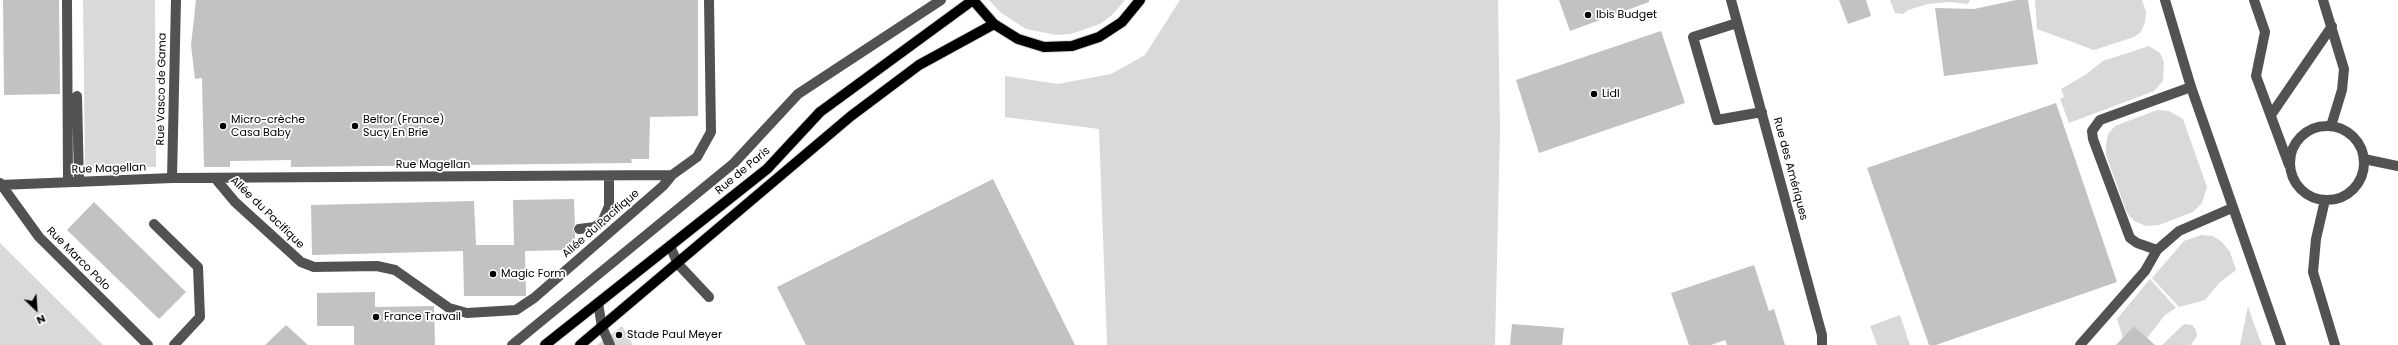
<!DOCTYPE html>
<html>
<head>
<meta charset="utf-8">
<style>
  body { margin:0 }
  #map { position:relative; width:2398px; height:345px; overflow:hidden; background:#fff; font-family:Poppins,sans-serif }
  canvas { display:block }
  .north { position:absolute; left:16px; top:289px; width:40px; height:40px; -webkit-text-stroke:3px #fff; paint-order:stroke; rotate:155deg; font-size:11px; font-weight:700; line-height:16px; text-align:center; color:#000 }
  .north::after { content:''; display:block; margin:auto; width:14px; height:18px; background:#000; clip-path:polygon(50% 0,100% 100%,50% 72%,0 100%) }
</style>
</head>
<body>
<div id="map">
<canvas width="2398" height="345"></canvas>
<div class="north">N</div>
</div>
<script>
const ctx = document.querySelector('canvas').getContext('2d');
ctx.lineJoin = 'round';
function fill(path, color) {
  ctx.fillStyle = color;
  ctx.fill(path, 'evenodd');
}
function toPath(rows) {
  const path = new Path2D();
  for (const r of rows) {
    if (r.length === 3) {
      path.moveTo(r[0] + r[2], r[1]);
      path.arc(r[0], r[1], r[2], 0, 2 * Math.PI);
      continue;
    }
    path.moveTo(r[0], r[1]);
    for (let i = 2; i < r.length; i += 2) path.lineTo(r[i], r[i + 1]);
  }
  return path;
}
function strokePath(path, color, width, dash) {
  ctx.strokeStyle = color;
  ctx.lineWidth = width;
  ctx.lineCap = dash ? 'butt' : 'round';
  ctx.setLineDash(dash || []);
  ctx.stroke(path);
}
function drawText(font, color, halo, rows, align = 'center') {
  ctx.font = font + ' Poppins,sans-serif';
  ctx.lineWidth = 3.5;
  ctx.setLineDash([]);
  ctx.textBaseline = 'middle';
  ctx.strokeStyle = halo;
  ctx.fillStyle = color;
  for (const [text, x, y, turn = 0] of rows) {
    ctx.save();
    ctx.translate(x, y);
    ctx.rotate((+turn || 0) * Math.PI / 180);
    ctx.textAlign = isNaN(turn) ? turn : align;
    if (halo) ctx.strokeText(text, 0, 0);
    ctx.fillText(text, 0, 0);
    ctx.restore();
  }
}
fill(toPath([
  [83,0,155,0,156,167,85,168],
  [989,0,1125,0,1112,15,1100,24,1071,34,1056,35,1026,29,1000,12],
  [1180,0,1498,0,1500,131,1495,345,1107,345,1099,129,1005,117,1005,76,1058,84,1111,74,1145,55],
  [1890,0,1970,0,1968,4,1949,2,1928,4,1908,10,1903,14,1895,13],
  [2035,0,2142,0,2146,12,2145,22,2141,32,2134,37,2094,50,2037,29],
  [2149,46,2160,53,2164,62,2163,81,2154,91,2069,123,2060,99,2064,97,2061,89,2085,75,2103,61],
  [2157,110,2169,111,2183,119,2207,187,2202,203,2193,212,2159,225,2146,226,2134,221,2127,213,2106,155,2106,145,2108,134,2115,126],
  [2201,235,2213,236,2222,242,2230,252,2236,270,2219,283,2205,300,2179,307,2152,278,2184,241],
  [0,243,103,345,0,345],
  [2150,279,2176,308,2165,315,2147,338,2134,326,2123,338,2117,319],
  [2248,306,2253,321,2262,345,2240,345],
  [1900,315,1910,345,1877,345,1870,326],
  [2184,324,2192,325,2196,330,2197,336,2191,345,2162,345],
  [622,326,633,345,597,345]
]), '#d9d9d9');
fill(toPath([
  [3,0,59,0,60,94,4,95],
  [196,0,698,0,698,116,650,117,649,159,631,159,632,163,291,167,291,160,230,161,230,167,204,167,202,78,195,79,191,45],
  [1559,0,1649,0,1649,2,1570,31],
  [1839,0,1866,0,1871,16,1848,24],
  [2016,0,2028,0,2038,64,1944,76,1935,8,1974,9],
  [1661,31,1685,103,1539,153,1516,80],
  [2056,103,2117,282,1936,345,1929,345,1867,168],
  [993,179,1075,345,806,345,777,287],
  [574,199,575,224,573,229,575,234,575,250,525,251,526,296,464,296,463,251,312,255,311,205,474,201,476,245,514,245,513,200],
  [94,202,186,292,159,319,67,230],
  [1754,265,1769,311,1774,309,1785,345,1727,345,1725,340,1711,345,1689,345,1671,293],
  [375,292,375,307,434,306,435,345,354,345,354,326,317,326,317,293],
  [1512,324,1564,328,1562,345,1510,345],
  [286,325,308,345,265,345],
  [2134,326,2155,345,2116,345]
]), '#c2c2c2');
const major = toPath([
  [973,0,994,24,1018,39,1044,47,1072,46,1099,37,1122,22,1140,0],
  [545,345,767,169,820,112,973,0],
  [580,345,851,116,919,65,994,24]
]);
strokePath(major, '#dbdbdb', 12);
strokePath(toPath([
  [67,0,68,182],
  [1731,0,1822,335,1822,345],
  [2165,0,2191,87,2281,345],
  [2254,0,2265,32,2256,76,2289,165],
  [2323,0,2344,69,2342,90,2331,126],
  [1737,23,1693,37,1717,120,1762,112],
  [77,96,79,182],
  [2271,115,2332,26],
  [2327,163,37],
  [2364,159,2398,166],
  [172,178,176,0],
  [215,178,235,202,301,262,314,267,377,266,395,270,449,308,467,313,516,310,534,298,663,186,672,175],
  [0,183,39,237,148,345],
  [0,185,172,178,672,175,697,157,711,132,709,0],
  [2325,200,2316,239,2313,272,2335,345],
  [154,224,198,267,200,317,174,345],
  [579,229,595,227,603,220,609,206,609,176],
  [670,246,678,264,709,297],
  [2157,250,2137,243,2130,238,2093,139,2092,131,2100,120,2191,87],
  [598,303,602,327,610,345],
  [512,345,734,163,798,94,941,0],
  [2080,345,2145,271,2157,250,2179,231,2232,208]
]), '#525252', 10);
strokePath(major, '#000', 10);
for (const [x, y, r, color] of [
  [1588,15,4,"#000"],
  [1594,94,4,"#000"],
  [223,126,4,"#000"],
  [355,126,4,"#000"],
  [493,274,4,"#000"],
  [376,317,4,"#000"],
  [619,335,4,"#000"]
]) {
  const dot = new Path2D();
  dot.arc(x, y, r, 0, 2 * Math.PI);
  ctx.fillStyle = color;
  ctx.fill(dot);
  strokePath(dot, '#fff', 1.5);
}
drawText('11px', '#000', '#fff', [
  ["Ibis Budget",1596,15],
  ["Lidl",1602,94],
  ["Micro-crèche",231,120],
  ["Casa Baby",231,133],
  ["Belfor (France)",363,120],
  ["Sucy En Brie",363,133],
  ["Magic Form",501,274],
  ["France Travail",384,317],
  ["Stade Paul Meyer",627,335]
], 'left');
drawText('11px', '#000', '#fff', [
  ["Rue Vasco de Gama",162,89,-89],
  ["Rue Magellan",433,165],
  ["Rue Magellan",109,169,-2],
  ["Rue des Amériques",1790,169,75],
  ["Rue de Paris",743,171,-40],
  ["Allée du Pacifique",267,213,44],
  ["Allée du Pacifique",601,224,-41],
  ["Rue Marco Polo",78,259,45]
]);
</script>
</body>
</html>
